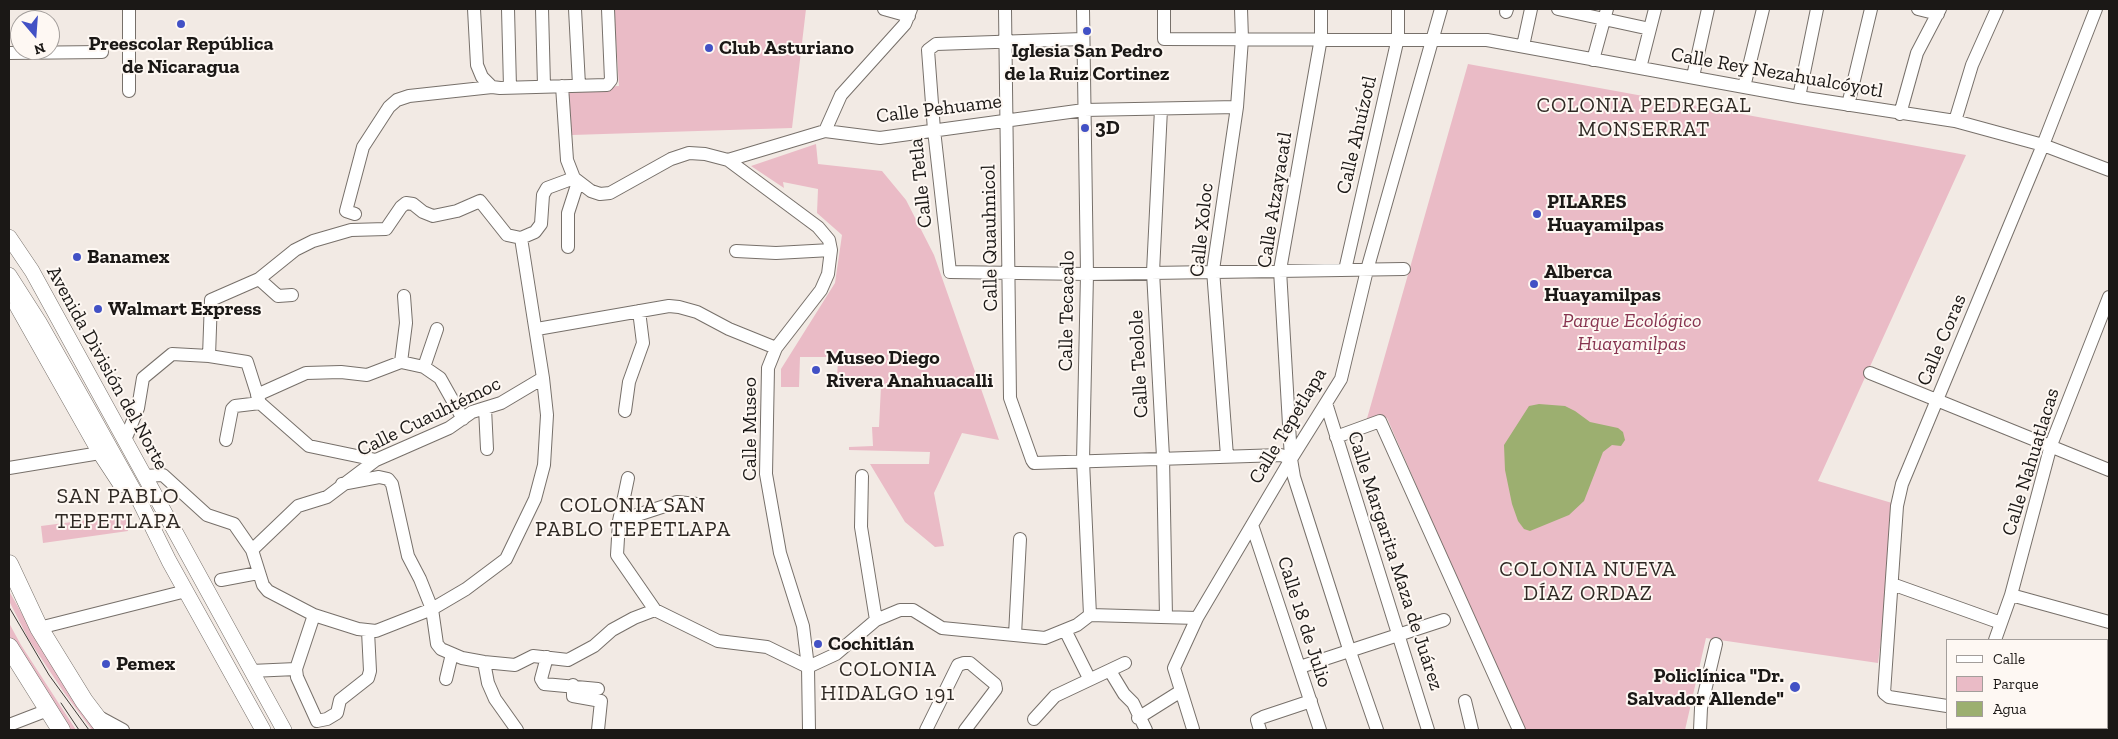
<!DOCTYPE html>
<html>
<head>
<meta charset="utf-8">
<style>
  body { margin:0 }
  #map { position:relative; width:2118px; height:739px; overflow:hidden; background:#f2eae4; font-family:"Zilla Slab",serif }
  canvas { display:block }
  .frame { position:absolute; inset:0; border:10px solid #1b1816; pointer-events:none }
  .legend { position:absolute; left:1946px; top:639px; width:162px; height:90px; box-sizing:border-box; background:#fef8f3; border:1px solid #a39e9b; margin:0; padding:6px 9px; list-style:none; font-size:15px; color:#1b1816 }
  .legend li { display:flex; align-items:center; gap:10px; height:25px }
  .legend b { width:25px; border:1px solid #a39e9b }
  .north { position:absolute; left:10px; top:10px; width:50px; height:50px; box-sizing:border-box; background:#fef8f3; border:1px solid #a39e9b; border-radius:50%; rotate:162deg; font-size:14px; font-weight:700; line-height:20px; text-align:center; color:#1b1816 }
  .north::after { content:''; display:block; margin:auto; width:18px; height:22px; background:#4251c5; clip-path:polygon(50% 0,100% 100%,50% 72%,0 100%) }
</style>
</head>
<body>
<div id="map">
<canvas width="2118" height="739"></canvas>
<div class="frame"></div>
<ul class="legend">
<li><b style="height:6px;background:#fff"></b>Calle</li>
<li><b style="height:14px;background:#eabbc6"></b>Parque</li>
<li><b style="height:14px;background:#9caf70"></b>Agua</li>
</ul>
<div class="north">N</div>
</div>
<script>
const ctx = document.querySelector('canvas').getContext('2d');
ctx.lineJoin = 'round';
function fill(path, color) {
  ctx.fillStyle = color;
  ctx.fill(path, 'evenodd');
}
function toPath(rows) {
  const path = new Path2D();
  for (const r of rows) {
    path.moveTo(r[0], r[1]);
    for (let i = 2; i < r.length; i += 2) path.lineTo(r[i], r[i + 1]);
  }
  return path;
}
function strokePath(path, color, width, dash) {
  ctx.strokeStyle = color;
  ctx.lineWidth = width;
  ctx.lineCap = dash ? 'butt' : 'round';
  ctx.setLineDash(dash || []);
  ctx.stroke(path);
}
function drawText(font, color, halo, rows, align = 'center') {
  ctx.font = font + ' "Zilla Slab",serif';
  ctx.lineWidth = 4;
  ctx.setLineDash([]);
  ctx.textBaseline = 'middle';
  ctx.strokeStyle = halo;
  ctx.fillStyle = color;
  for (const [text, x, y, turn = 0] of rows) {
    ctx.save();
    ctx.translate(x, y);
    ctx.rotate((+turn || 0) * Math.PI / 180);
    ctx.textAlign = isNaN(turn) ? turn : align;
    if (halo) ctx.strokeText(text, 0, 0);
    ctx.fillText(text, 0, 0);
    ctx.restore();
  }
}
fill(toPath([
  [614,9,806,9,792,128,572,135,567,89,619,86],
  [1468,64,1966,155,1818,481,1892,503,1889,577,1878,663,1706,638,1685,730,1523,730,1387,418,1379,417,1366,422],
  [816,144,818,164,882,171,906,200,934,255,999,440,962,433,934,493,944,546,935,547,905,522,870,464,929,464,930,452,849,450,849,447,873,446,872,427,879,427,881,386,853,385,850,380,837,380,838,357,800,357,799,387,781,387,781,369,835,283,842,235,817,213,818,189,783,182,784,188,751,166],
  [126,515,128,531,43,543,41,526],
  [9,591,46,656,96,730,92,730,63,691,29,640,9,601],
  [9,623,21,645,76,730,69,730,18,653,9,637]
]), '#eabbc6');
fill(toPath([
  [1539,404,1565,406,1575,411,1590,422,1618,428,1623,432,1625,440,1621,446,1612,445,1603,452,1584,501,1569,515,1530,531,1524,529,1518,521,1512,504,1505,470,1504,445,1529,406]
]), '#9caf70');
const minor = toPath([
  [129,9,129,91],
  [474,9,477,65,482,77,492,87,500,88,607,85,611,80,608,9],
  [508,9,510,87],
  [542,9,544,86],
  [575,9,579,85],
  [884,9,909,16],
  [1005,9,1010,398,1032,460,1034,463,1281,455,1291,459],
  [1083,9,1087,274,1083,461,1090,615],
  [1164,9,1164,39,1487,40,1799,97,1955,121,2043,145,2109,170],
  [1321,9,1321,38,1280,270,1291,459,1294,477,1349,649,1377,730],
  [1558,9,1650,29],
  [1918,9,1938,14],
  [1506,12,1507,9],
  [1083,39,936,44,928,50,934,130,950,272,1087,274,1404,269],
  [1523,46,1531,9],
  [9,53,102,52],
  [1593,60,1607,9],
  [1640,68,1655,9],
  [1695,77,1694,72,1708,9],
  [562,86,567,160,574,178,591,191,600,194,610,193,671,159,689,153,705,154,728,160,818,227,829,240,831,250,828,274,821,290,776,348,768,368,766,474,780,553,803,626,808,667,809,730],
  [1744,87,1763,9],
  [1799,97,1817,9],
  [1848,105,1871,9],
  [1161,109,1153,272,1163,457,1166,617],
  [1900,114,1917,53,1940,9],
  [1955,121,1972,65,1997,9],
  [825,131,880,138,1084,110,1237,107],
  [728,160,825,131,841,95,905,24,911,9],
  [355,214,346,211,363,147,389,107,397,100,409,96,492,87],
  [568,247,568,213,578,182],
  [736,251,776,253,831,250],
  [1345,270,1398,38,1398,9],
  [259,279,278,296,292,295],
  [537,329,669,306,679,307,697,312,729,329,776,348],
  [209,356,211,300,259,279,295,250,313,241,351,230,386,229,401,207,406,203,413,204,423,212,433,216,457,211,480,201,507,235,521,238,535,232,541,224,543,195,547,188,574,178],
  [401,362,406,323,404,296],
  [424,367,437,329],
  [1870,373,2109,470],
  [257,395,306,373,341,372,367,375,401,362,424,367,440,378,463,419],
  [1326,403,1428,730],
  [485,408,487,449],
  [625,411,629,382,643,343,639,311],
  [1336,437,1380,421,1519,730],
  [125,440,138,408,143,378,172,354,209,356,247,362,260,403,309,446,376,460],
  [226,440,232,409,235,406,260,403],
  [1227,456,1213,270,1237,107,1242,39,1241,9],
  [9,468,100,453],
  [145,476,163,475,207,515,234,524,252,550,263,585,268,591,314,615,358,629,376,631,432,609,466,589,506,559,535,499,544,465,547,415,543,378,521,238],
  [862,476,861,527,876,620],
  [628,478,619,521,617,555,655,610],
  [342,484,379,477,388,479,392,484,408,556,420,579,432,609,437,644,441,649,462,658,484,662,515,665,533,656,568,660,594,646,612,630,634,618,655,610,718,641,767,647,808,667,836,654,876,620,900,610,913,610,942,628,1045,638,1077,625,1090,615,1197,618],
  [619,521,677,502,697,504],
  [1252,525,1320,730],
  [252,550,298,506,327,497,376,460,449,428,472,412,501,403,543,378],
  [221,580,258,573],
  [1892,584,2001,623],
  [2011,595,2109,622],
  [314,615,296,669,297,677,317,721,327,719,337,713,340,700,368,678,370,671,368,631],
  [39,628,186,591],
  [1065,630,1089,678],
  [1015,635,1020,539],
  [1995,640,2011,595,2051,445,2109,297],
  [547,657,541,679,544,684,598,689],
  [484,662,488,683,495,699,517,730],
  [1300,667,1444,620],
  [251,671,296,669],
  [1110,671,1124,694,1133,703,1146,730],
  [446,679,452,654],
  [573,685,573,696,601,701,598,730],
  [2107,698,2109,699],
  [1465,701,1472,730],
  [1947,706,1889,697,1884,693,1897,506,1902,484,2043,145,2096,9],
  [99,717,123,730],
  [1138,718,1181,691],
  [1034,719,1055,696,1125,663],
  [9,725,48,710],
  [2005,728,2015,730],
  [1193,729,1174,668,1197,618,1291,459,1341,379,1367,270,1441,9],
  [926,730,958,665,964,663,970,663,995,684,996,689,965,730],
  [1260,730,1257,720,1263,717,1311,701],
  [1700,730,1701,708,1716,644],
  [1966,730,1967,728]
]);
const major = toPath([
  [9,237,32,271,284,730],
  [9,275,39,322,90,412,139,500,169,561,263,730],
  [17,306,100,453,121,485]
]);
const highway = toPath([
  [9,292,11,294],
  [9,564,39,628,84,701,106,730],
  [9,647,61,730]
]);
strokePath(minor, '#77706a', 14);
strokePath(major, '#77706a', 16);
strokePath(highway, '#77706a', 19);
strokePath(minor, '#fff', 12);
strokePath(major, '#fff', 15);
strokePath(highway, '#fff', 18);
strokePath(toPath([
  [9,607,49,675,89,730],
  [61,703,79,730]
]), '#3d3936', 1);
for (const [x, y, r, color] of [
  [181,24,5,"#4251c5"],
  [1087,31,5,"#4251c5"],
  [709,48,5,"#4251c5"],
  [1085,128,5,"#4251c5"],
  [1537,214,5,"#4251c5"],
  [77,257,5,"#4251c5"],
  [1534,284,5,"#4251c5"],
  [98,309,5,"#4251c5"],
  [816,370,5,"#4251c5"],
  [818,644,5,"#4251c5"],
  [106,664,5,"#4251c5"],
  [1795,687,6,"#4251c5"]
]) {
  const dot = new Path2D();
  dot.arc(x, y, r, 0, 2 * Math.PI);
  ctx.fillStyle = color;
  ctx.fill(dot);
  strokePath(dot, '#fef8f3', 2);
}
drawText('bold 20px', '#1b1816', '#fef8f3', [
  ["Preescolar República",181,44,"center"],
  ["de Nicaragua",181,67,"center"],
  ["Club Asturiano",719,48],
  ["Iglesia San Pedro",1087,51,"center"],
  ["de la Ruiz Cortinez",1087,74,"center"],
  ["3D",1095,128],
  ["PILARES",1547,202],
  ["Huayamilpas",1547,225],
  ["Banamex",87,257],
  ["Alberca",1544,272],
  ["Huayamilpas",1544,295],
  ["Walmart Express",108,309],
  ["Museo Diego",826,358],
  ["Rivera Anahuacalli",826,381],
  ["Cochitlán",828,644],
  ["Pemex",116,664],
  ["Policlínica \"Dr.",1784,676,"right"],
  ["Salvador Allende\"",1784,699,"right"]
], 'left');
drawText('20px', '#1b1816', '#fef8f3', [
  ["Calle Rey Nezahualcóyotl",1777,73,10],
  ["Calle Pehuame",939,109,-7],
  ["Calle Ahuízotl",1357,135,-77],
  ["Calle Tetla",921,183,-96],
  ["Calle Atzayacatl",1275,200,-81],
  ["Calle Xoloc",1202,230,-84],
  ["Calle Quauhnicol",990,238,-91],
  ["Calle Tecacalo",1067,311,-89],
  ["Calle Coras",1942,340,-67],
  ["Calle Teolole",1139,364,-93],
  ["Avenida División del Norte",107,368,61],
  ["Calle Cuauhtémoc",429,417,-26],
  ["Calle Tepetlapa",1288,426,-59],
  ["Calle Museo",750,429,-90],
  ["Calle Nahuatlacas",2031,462,-73],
  ["Calle Margarita Maza de Juárez",1395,561,72],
  ["Calle 18 de Julio",1304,622,72]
]);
drawText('italic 20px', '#873450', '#fef8f3', [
  ["Parque Ecológico",1632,321],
  ["Huayamilpas",1632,344]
]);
ctx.letterSpacing = '1px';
drawText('21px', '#2f2924', '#fef8f3', [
  ["COLONIA PEDREGAL",1644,106],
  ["MONSERRAT",1644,130],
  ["COLONIA SAN",633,506],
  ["PABLO TEPETLAPA",633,530],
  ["COLONIA NUEVA",1588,570],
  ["DÍAZ ORDAZ",1588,594],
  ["COLONIA",888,670],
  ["HIDALGO 191",888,694]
]);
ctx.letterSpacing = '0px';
ctx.letterSpacing = '1px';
drawText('22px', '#2f2924', '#fef8f3', [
  ["SAN PABLO",118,497],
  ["TEPETLAPA",118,522]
]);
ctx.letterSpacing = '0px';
</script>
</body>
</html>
